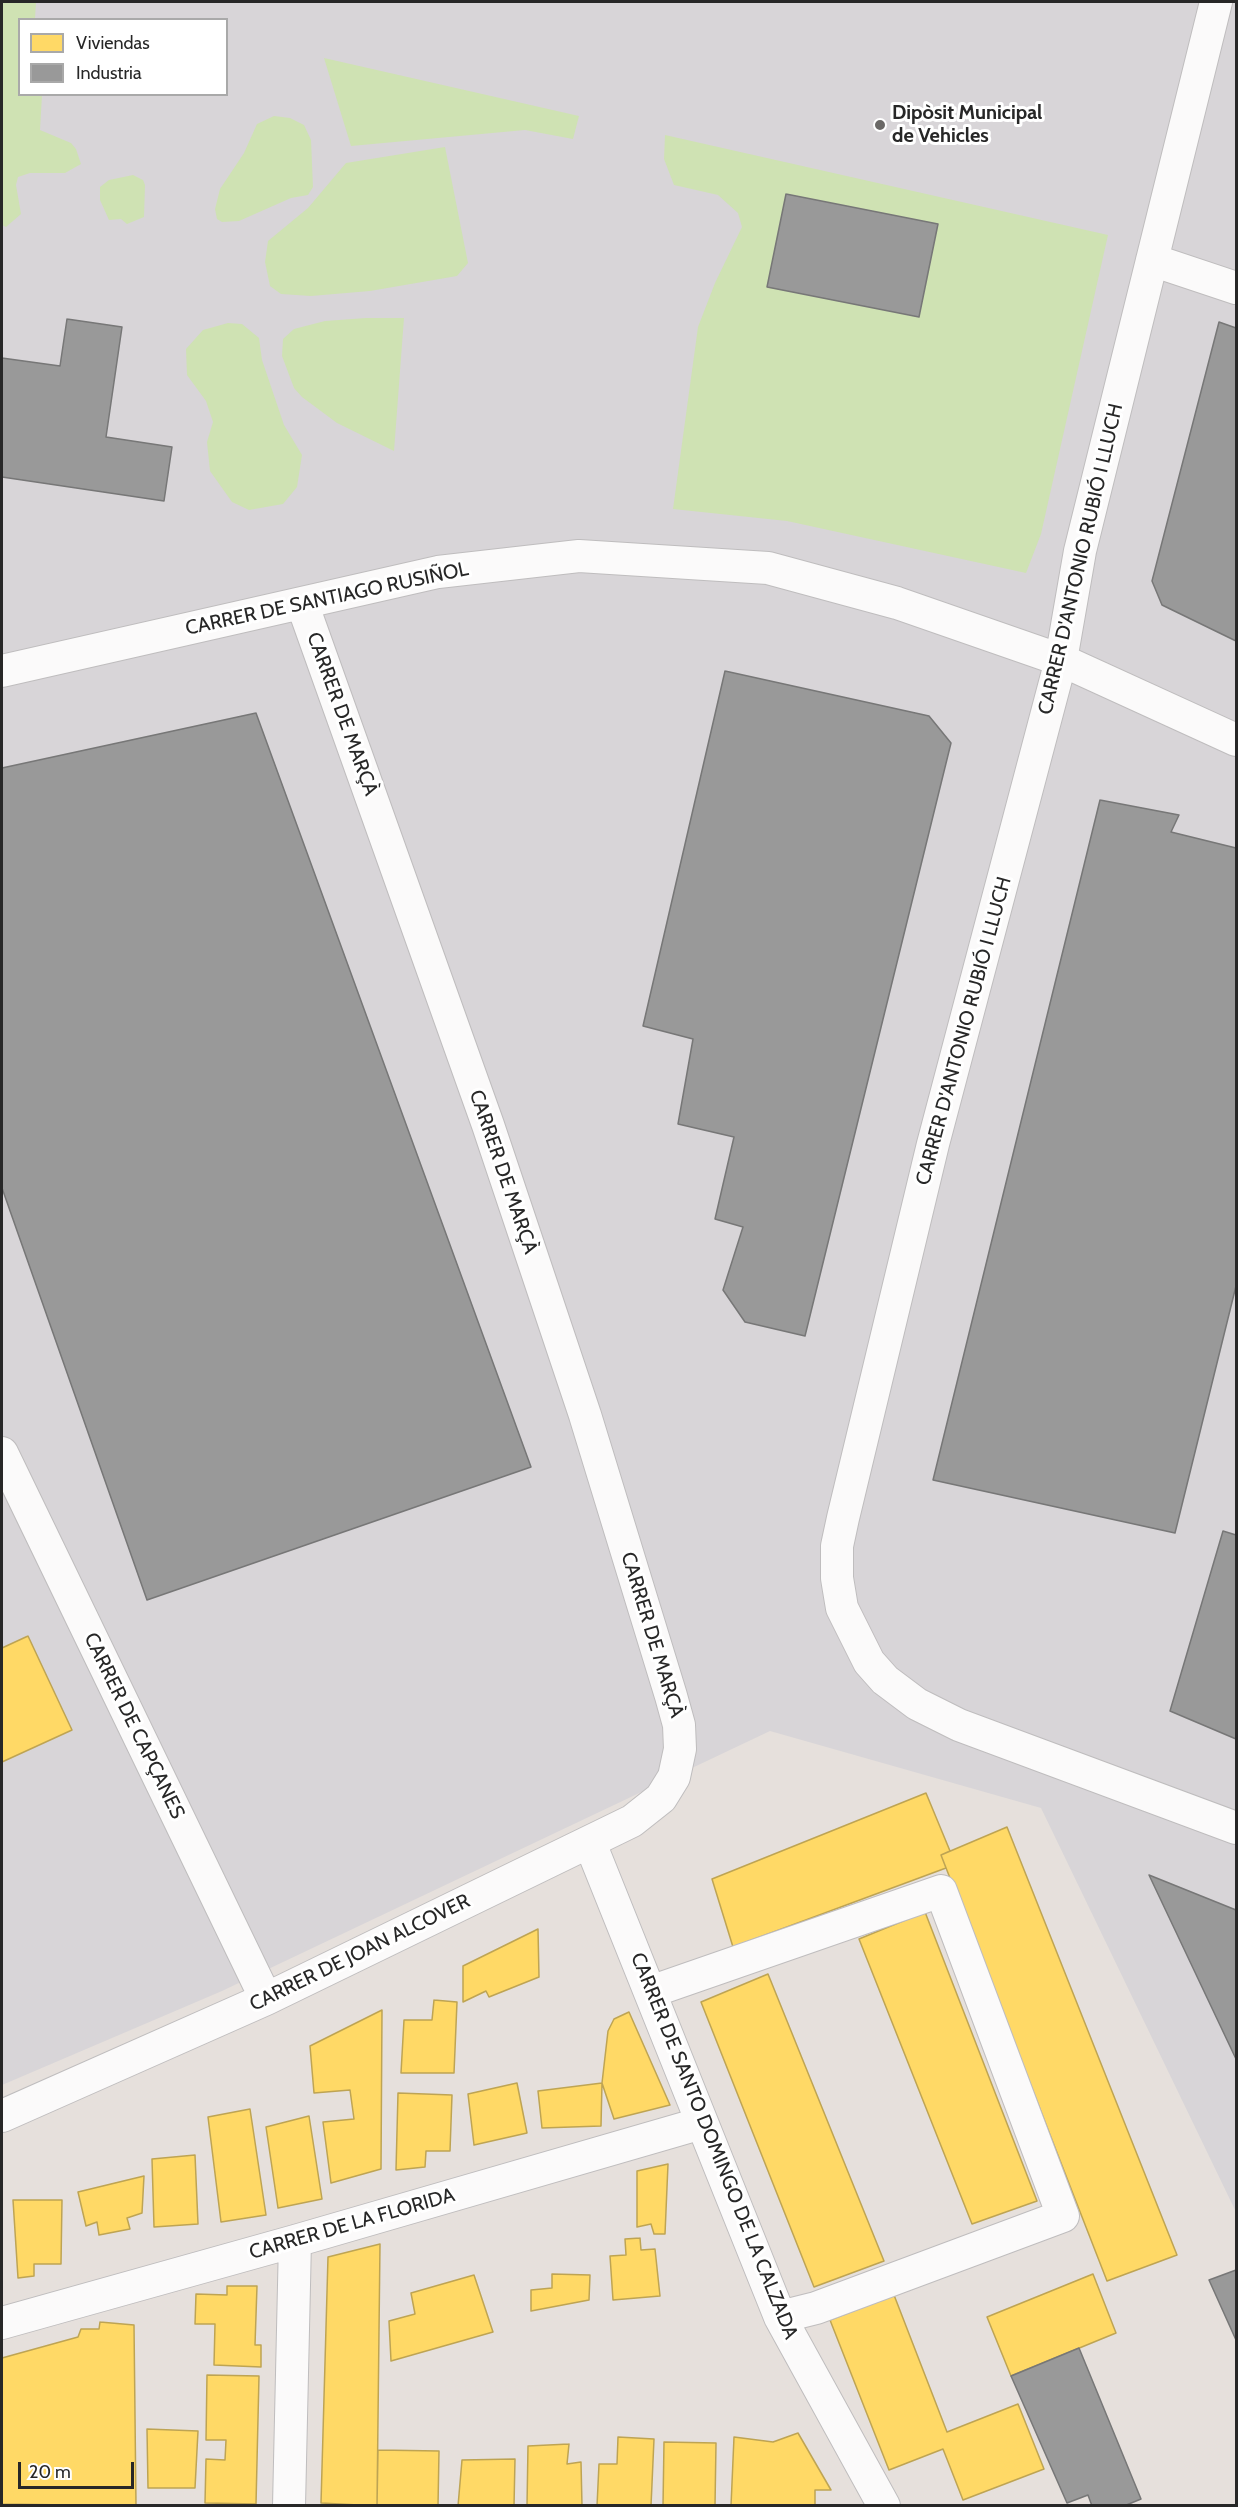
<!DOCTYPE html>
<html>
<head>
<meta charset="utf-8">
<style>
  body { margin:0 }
  #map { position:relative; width:1238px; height:2507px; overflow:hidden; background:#e6e0dc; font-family:Cabin,sans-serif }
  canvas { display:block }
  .frame { position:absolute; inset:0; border:3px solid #272727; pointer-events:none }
  .legend { position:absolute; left:18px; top:18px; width:210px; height:78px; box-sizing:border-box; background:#fff; border:2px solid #a9a9a9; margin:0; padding:8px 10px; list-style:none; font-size:18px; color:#272727 }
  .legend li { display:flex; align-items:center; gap:12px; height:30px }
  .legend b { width:30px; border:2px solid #a9a9a9 }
  .scale { position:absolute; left:18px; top:2462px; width:116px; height:27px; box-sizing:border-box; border:3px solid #272727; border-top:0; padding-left:8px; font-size:18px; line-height:21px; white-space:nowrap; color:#272727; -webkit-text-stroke:4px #fff; paint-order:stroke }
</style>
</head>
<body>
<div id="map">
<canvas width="1238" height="2507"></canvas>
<div class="frame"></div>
<ul class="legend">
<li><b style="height:16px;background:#ffd966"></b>Viviendas</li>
<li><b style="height:16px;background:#999"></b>Industria</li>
</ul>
<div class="scale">20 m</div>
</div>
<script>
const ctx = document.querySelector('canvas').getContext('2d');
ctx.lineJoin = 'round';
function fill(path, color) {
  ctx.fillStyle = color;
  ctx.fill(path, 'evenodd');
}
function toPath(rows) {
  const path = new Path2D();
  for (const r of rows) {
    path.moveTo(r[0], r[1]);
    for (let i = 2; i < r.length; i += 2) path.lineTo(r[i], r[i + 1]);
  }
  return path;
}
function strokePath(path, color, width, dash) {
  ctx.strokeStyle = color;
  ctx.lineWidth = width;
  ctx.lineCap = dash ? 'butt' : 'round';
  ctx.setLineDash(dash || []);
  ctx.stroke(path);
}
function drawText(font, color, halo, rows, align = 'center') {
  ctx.font = font + ' Cabin,sans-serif';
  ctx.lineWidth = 6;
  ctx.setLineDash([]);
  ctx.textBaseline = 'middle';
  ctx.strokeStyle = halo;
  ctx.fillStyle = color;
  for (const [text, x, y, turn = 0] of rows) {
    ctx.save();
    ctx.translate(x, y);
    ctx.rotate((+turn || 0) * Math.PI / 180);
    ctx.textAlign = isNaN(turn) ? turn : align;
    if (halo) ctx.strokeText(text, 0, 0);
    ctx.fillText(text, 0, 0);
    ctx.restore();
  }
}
fill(toPath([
  [2,2,1236,2,1236,2212,1041,1808,770,1731,222,1991,2,2085],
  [20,20,226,20,226,94,20,94]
]), '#d8d5d8');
fill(toPath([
  [3,2,36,2,35,19,20,20,20,94,42,95,40,130,71,143,76,149,81,164,65,173,30,173,18,177,16,185,21,214,6,227,2,225],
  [324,58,579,116,573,139,525,130,351,146],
  [274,116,290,118,304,125,311,140,313,187,308,195,291,198,239,221,222,222,217,219,215,209,220,189,244,153,257,124],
  [665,135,1108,235,1041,534,1026,573,787,521,673,509,698,327,715,283,742,227,738,213,718,195,674,185,664,159],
  [445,147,468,263,457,276,370,291,311,296,281,294,270,286,265,262,268,241,308,208,346,163],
  [133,175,143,180,145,185,144,217,127,224,121,219,109,220,100,200,100,187,109,180],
  [366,318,404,318,394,451,337,423,302,397,294,388,282,356,283,339,294,329,325,321],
  [228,323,242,324,259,338,262,360,284,425,302,455,297,487,283,504,249,510,232,502,210,471,207,442,213,422,206,401,187,375,186,349,203,330]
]), '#cfe2b3');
const homes = toPath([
  [28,1636,72,1730,2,1762,2,1648,28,1636],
  [926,1793,950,1851,941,1855,946,1868,733,1947,712,1879,926,1793],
  [1007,1827,1177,2255,1107,2281,941,1855,1007,1827],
  [925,1912,1037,2201,972,2224,859,1939,925,1912],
  [538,1929,539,1977,489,1997,486,1991,463,2002,463,1966,538,1929],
  [768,1974,884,2261,814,2287,701,2002,768,1974],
  [434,2000,457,2002,454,2073,401,2073,404,2020,432,2020,434,2000],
  [382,2010,381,2169,331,2183,323,2122,354,2119,350,2090,314,2093,310,2046,382,2010],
  [629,2012,670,2105,614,2119,602,2083,608,2031,614,2019,629,2012],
  [517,2083,527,2133,474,2145,468,2094,517,2083],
  [602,2083,601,2126,542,2128,538,2091,602,2083],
  [398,2093,452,2095,450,2151,426,2151,425,2167,396,2170,398,2093],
  [250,2109,266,2215,221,2222,208,2117,250,2109],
  [309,2116,322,2199,278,2208,266,2127,309,2116],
  [195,2155,198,2224,154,2227,152,2159,195,2155],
  [668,2164,665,2234,654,2234,651,2224,637,2227,637,2171,668,2164],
  [144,2176,142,2213,127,2218,130,2229,99,2235,97,2222,86,2226,78,2192,144,2176],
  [13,2200,62,2200,61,2264,34,2264,34,2276,18,2278,13,2200],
  [640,2238,641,2250,655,2249,660,2296,613,2300,610,2256,626,2255,625,2239,640,2238],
  [380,2244,377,2506,321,2503,328,2257,380,2244],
  [552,2274,590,2275,589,2300,531,2311,531,2290,552,2288,552,2274],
  [1093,2274,1116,2333,1011,2376,987,2317,1093,2274],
  [474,2275,493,2332,391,2361,389,2321,415,2314,411,2293,474,2275],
  [227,2286,257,2286,255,2345,261,2345,261,2367,214,2365,215,2324,195,2324,196,2294,227,2295,227,2286],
  [894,2295,947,2432,1018,2404,1044,2469,963,2500,943,2449,889,2470,830,2320,894,2295],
  [100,2322,134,2325,136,2506,2,2504,2,2358,78,2337,81,2329,99,2329,100,2322],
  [207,2375,259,2376,256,2504,205,2503,206,2459,225,2460,226,2440,206,2440,207,2375],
  [147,2429,198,2431,195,2488,148,2488,147,2429],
  [798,2433,831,2490,815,2490,815,2506,731,2506,734,2437,773,2442,798,2433],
  [618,2437,654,2439,651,2506,597,2506,599,2464,617,2464,618,2437],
  [664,2442,716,2443,715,2506,663,2506,664,2442],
  [569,2444,567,2464,581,2462,582,2506,527,2506,528,2446,569,2444],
  [378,2450,439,2451,438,2506,377,2506,378,2450],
  [515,2459,514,2506,458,2506,462,2460,515,2459]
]);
fill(homes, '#ffd966');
strokePath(homes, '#bea453', 1.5);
const industry = toPath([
  [786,194,938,224,919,317,767,287,786,194],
  [67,319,122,327,106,437,172,447,164,501,2,477,2,358,60,366,67,319],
  [1219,322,1236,328,1236,641,1162,605,1152,581,1219,322],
  [725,671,929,716,951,743,805,1336,745,1322,723,1290,743,1227,715,1219,734,1137,678,1124,693,1039,643,1026,725,671],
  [256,713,531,1467,147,1600,2,1188,2,768,256,713],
  [1100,800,1179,815,1171,832,1236,848,1236,1286,1175,1533,933,1480,1100,800],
  [1223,1531,1236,1535,1236,1739,1170,1711,1223,1531],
  [1149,1875,1236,1910,1236,2059,1149,1875],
  [1236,2270,1236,2340,1209,2280,1236,2270],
  [1079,2348,1141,2499,1124,2506,1092,2506,1088,2495,1067,2503,1011,2376,1079,2348]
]);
fill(industry, '#999');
strokePath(industry, '#777', 1.5);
const street = toPath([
  [1216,2,1080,551,1061,660,933,1144,843,1518,837,1546,837,1578,842,1608,869,1662,885,1680,917,1704,959,1725,1236,1828],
  [1152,260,1236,288],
  [2,671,438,572,579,556,768,568,897,603,1061,660,1236,740],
  [2,1453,266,1999],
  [590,1843,780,2317,884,2506],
  [650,1992,941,1891,1063,2216,816,2308,780,2317],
  [2,2116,266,1999,632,1821,661,1798,674,1777,680,1749,679,1725,671,1696,585,1415,488,1125,302,603],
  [2,2323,295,2241,702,2123],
  [289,2506,295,2241]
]);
strokePath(street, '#bfbdbe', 34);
strokePath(street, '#fbfafa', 32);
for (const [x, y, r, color] of [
  [880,125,6,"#6a6866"]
]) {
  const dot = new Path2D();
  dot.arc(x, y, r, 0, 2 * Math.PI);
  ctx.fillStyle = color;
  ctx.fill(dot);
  strokePath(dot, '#fff', 2);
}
drawText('bold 20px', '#272727', '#fff', [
  ["Dipòsit Municipal",892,113],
  ["de Vehicles",892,136]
], 'left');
drawText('20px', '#272727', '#fff', [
  ["CARRER D'ANTONIO RUBIÓ I LLUCH",1081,559,-77],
  ["CARRER DE SANTIAGO RUSIÑOL",327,599,-12],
  ["CARRER DE MARÇÀ",342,714,70],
  ["CARRER D'ANTONIO RUBIÓ I LLUCH",964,1031,-75],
  ["CARRER DE MARÇÀ",503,1172,71],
  ["CARRER DE MARÇÀ",652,1635,73],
  ["CARRER DE CAPÇANES",134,1726,64],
  ["CARRER DE JOAN ALCOVER",360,1953,-26],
  ["CARRER DE SANTO DOMINGO DE LA CALZADA",714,2146,68],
  ["CARRER DE LA FLORIDA",352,2224,-16]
]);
</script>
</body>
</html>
